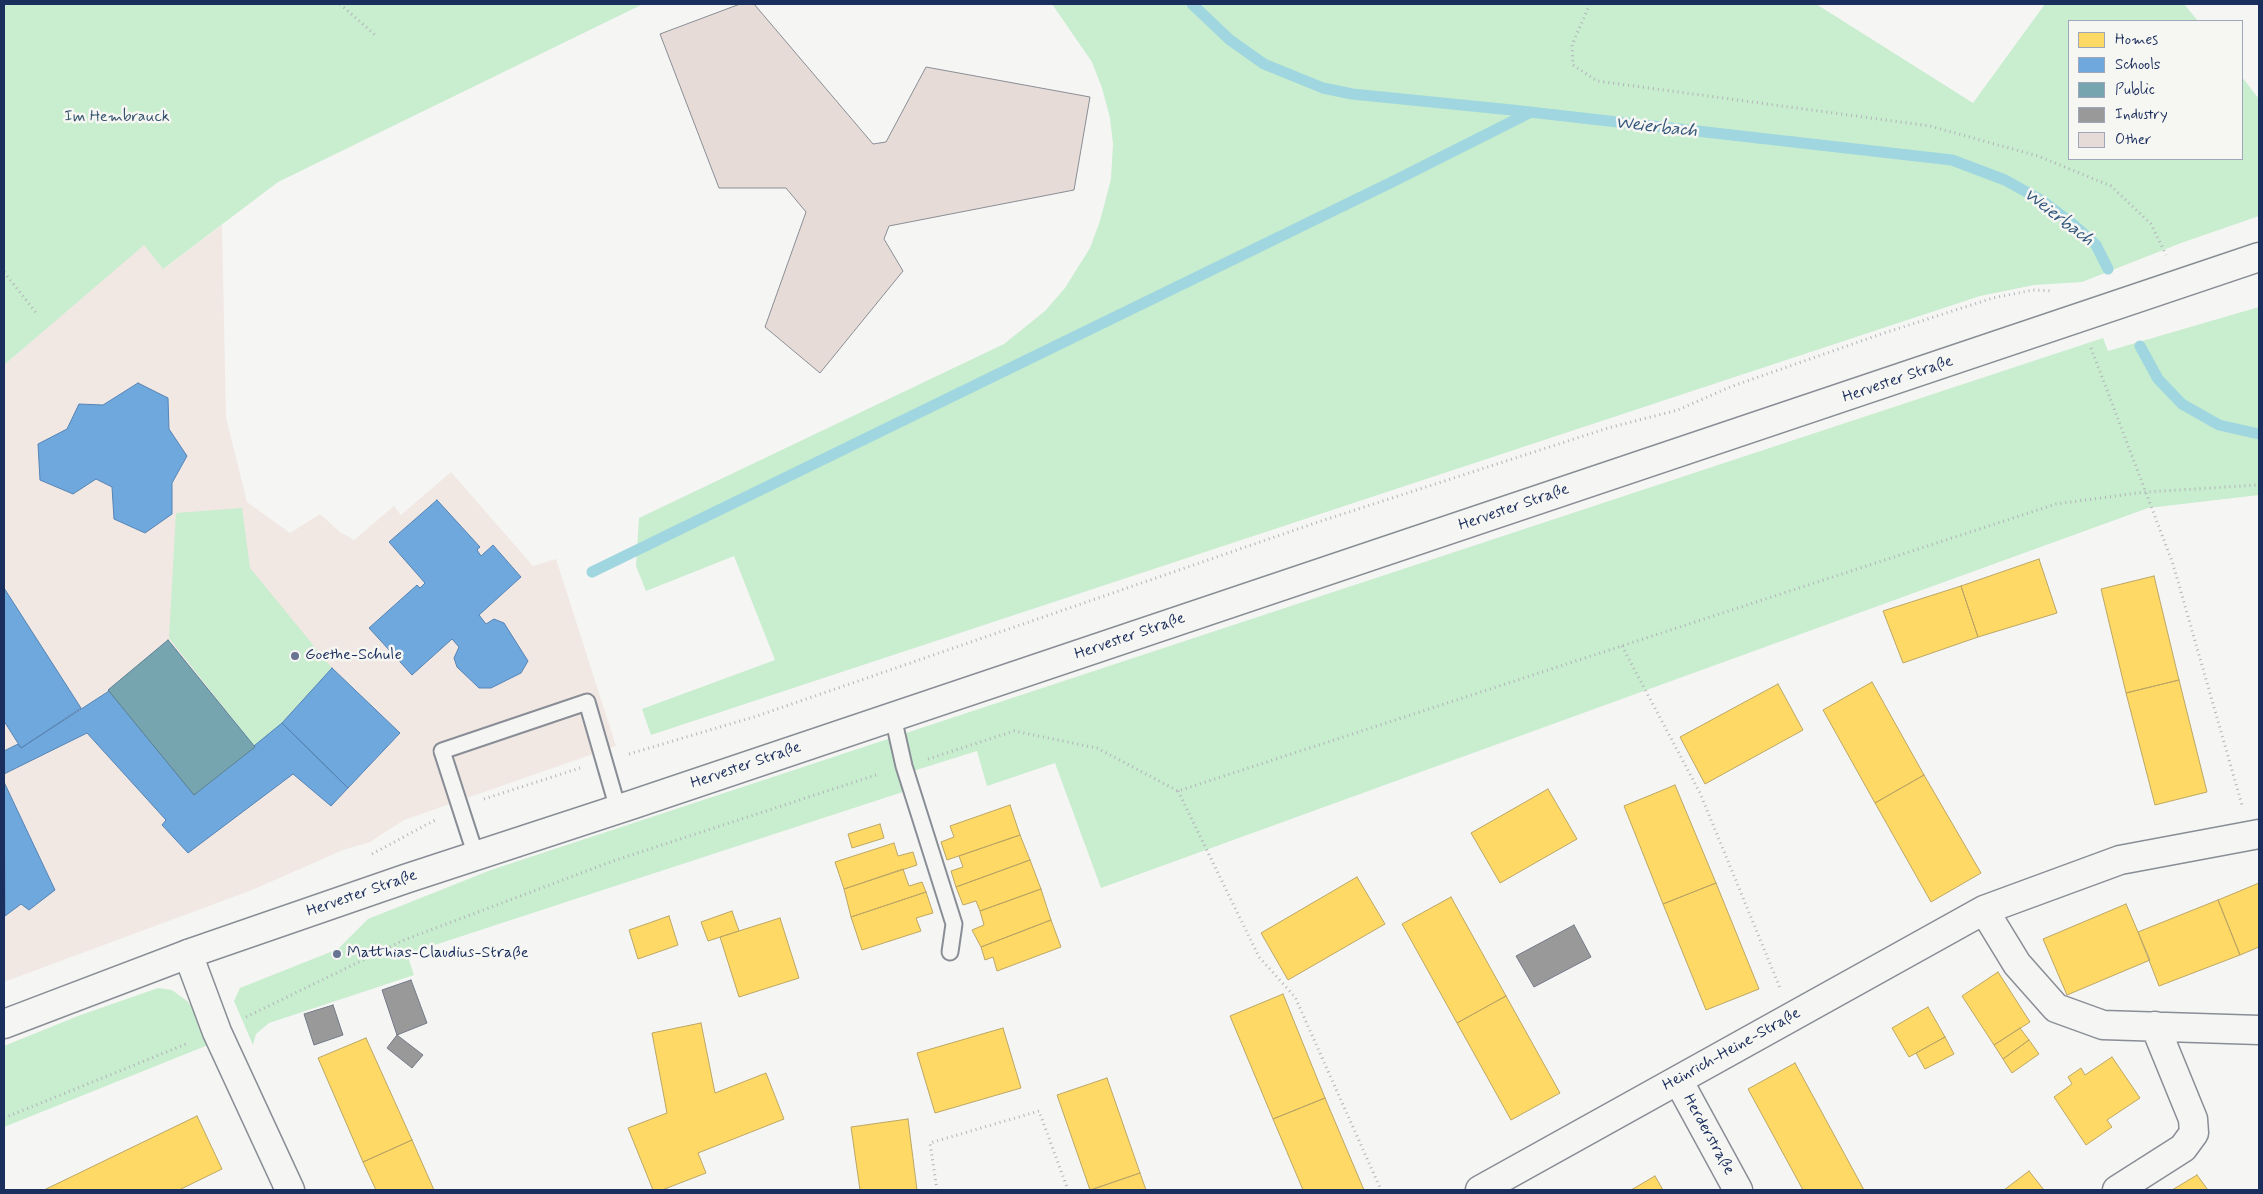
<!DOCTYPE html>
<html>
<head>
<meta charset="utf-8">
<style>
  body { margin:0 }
  #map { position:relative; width:2263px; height:1194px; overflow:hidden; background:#f5f5f3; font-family:Mynerve,sans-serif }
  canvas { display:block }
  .frame { position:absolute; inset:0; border:5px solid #1b2f5e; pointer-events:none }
  .legend { position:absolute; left:2068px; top:20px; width:175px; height:140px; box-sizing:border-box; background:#f6f6f2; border:1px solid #9ea6b7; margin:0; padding:6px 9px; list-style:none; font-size:15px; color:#1b2f5e }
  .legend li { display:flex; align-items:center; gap:10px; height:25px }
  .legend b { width:25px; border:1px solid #9ea6b7 }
</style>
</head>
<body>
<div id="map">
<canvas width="2263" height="1194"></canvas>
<div class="frame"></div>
<ul class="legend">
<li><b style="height:14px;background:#ffd966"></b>Homes</li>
<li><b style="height:14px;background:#6fa8dc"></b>Schools</li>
<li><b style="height:14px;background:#76a5af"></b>Public</li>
<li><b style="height:14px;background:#999"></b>Industry</li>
<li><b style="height:14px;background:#e6dbd6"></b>Other</li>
</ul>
</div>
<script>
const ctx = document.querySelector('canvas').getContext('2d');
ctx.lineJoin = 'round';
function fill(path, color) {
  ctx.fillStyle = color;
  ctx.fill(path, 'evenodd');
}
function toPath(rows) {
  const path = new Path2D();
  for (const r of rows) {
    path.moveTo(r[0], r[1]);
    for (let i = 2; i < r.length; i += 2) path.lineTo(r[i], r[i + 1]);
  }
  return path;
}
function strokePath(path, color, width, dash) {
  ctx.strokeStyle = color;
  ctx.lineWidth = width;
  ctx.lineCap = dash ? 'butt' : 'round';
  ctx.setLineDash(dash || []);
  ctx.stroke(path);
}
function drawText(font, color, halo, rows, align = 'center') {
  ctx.font = font + ' Mynerve,sans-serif';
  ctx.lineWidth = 5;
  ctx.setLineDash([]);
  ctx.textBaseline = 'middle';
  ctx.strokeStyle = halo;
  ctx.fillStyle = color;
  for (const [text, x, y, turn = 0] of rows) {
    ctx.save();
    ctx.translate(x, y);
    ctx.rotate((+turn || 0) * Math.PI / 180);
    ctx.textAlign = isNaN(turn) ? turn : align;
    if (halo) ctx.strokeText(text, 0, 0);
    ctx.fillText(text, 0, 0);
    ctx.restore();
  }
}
fill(toPath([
  [222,225,226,418,247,502,290,533,320,514,340,532,354,540,394,506,401,515,451,472,533,566,556,559,616,746,404,820,370,842,343,850,252,890,4,982,4,365,144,244,163,269]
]), '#f1e8e3');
fill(toPath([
  [4,4,643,4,278,182,163,269,144,245,4,365],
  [1052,4,1816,4,1973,103,2045,4,2184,4,2198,21,2069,21,2069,159,2242,159,2242,77,2259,99,2259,216,2181,243,2082,282,2034,285,1980,296,651,735,642,709,775,660,734,556,646,591,636,566,639,518,1004,344,1045,311,1065,288,1090,248,1100,221,1111,179,1113,144,1110,118,1102,88,1092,62],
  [2259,307,2259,495,2148,508,1101,888,1055,763,987,786,977,751,913,771,918,787,407,954,414,975,269,1023,256,1034,253,1045,234,1001,240,988,338,949,368,919,491,870,2103,338,2108,351],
  [242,508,250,568,332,668,282,723,255,747,169,638,176,513],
  [158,988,172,990,187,1001,195,1011,208,1045,4,1127,4,1046,78,1016]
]), '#c8edcf');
const homes = toPath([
  [2039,559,2057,613,1978,637,1961,586,2039,559],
  [2154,576,2179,680,2126,693,2101,589,2154,576],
  [1961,586,1978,637,1903,663,1883,611,1961,586],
  [2179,680,2207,792,2155,805,2126,693,2179,680],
  [1872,682,1924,775,1875,803,1823,710,1872,682],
  [1778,684,1803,730,1705,784,1680,737,1778,684],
  [1924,775,1981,873,1931,902,1875,803,1924,775],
  [1675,785,1716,883,1663,904,1624,806,1675,785],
  [1548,789,1577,839,1500,883,1471,833,1548,789],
  [1010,805,1020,835,947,860,941,842,954,837,950,826,1010,805],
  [880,824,884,838,852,848,848,834,880,824],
  [1020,835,1030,860,956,887,951,871,963,867,959,856,1020,835],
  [894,843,898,856,913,852,917,865,844,889,835,862,894,843],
  [1030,860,1041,889,980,911,976,901,963,905,956,887,1030,860],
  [903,869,909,886,922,882,926,892,851,917,844,889,903,869],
  [1357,877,1385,924,1288,980,1261,933,1357,877],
  [1716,883,1759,989,1706,1010,1663,904,1716,883],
  [2259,883,2259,947,2240,955,2218,900,2259,883],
  [1041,889,1051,920,981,947,972,930,984,925,980,911,1041,889],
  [926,892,933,913,916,918,921,931,862,950,851,917,926,892],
  [1451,897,1506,996,1457,1023,1402,924,1451,897],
  [2218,900,2240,955,2159,986,2138,932,2218,900],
  [2126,904,2150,960,2067,995,2043,939,2126,904],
  [732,911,739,931,708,941,701,922,732,911],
  [669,916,678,945,638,959,629,930,669,916],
  [780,918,799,978,739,997,720,937,780,918],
  [1051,920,1061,947,997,971,993,957,985,960,981,947,1051,920],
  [1998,972,2030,1022,1994,1045,1962,996,1998,972],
  [1283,994,1325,1098,1273,1119,1230,1016,1283,994],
  [1506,996,1560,1093,1511,1120,1457,1023,1506,996],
  [1928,1007,1945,1037,1909,1057,1892,1028,1928,1007],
  [701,1023,715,1093,766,1073,784,1119,698,1153,706,1173,662,1190,653,1190,628,1128,667,1113,652,1033,701,1023],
  [1003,1028,1021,1088,935,1113,917,1053,1003,1028],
  [2020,1028,2029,1040,2003,1059,1994,1045,2020,1028],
  [1945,1037,1954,1054,1925,1069,1916,1053,1945,1037],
  [366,1038,412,1140,363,1162,318,1058,366,1038],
  [2029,1040,2039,1054,2012,1073,2003,1059,2029,1040],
  [2112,1057,2140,1098,2107,1120,2112,1127,2086,1145,2054,1097,2072,1084,2068,1077,2081,1068,2085,1075,2112,1057],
  [1795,1063,1864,1190,1803,1190,1748,1089,1795,1063],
  [1107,1078,1140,1173,1090,1190,1057,1095,1107,1078],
  [1325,1098,1364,1190,1303,1190,1273,1119,1325,1098],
  [197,1116,222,1169,179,1190,44,1190,197,1116],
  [908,1119,917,1190,860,1190,851,1127,908,1119],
  [412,1140,434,1190,376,1190,363,1162,412,1140],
  [2029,1171,2044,1190,2004,1190,2029,1171],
  [1140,1173,1146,1190,1091,1190,1140,1173],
  [2197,1175,2208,1190,2172,1190,2197,1175],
  [1655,1176,1663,1190,1631,1190,1655,1176]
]);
fill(homes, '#ffd966');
strokePath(homes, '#bba664', 1);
const schools = toPath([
  [138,383,168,398,169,429,187,456,172,483,172,514,145,533,114,519,112,487,96,479,73,494,40,480,38,444,67,429,79,404,103,405,138,383],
  [437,500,480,547,477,550,481,556,493,545,521,577,479,615,486,624,494,619,504,623,528,661,521,673,491,688,479,688,457,667,454,658,459,647,452,639,412,675,369,628,417,585,420,588,425,583,389,542,437,500],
  [4,588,81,708,21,748,4,721,4,588],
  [332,668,400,733,348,788,282,723,332,668],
  [109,691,194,795,282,723,348,788,331,806,293,774,188,853,162,825,166,820,87,733,4,774,4,751,18,744,21,748,109,691],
  [4,782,55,890,29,910,21,904,5,916,4,782]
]);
fill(schools, '#6fa8dc');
strokePath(schools, '#5684b6', 1);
const public = toPath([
  [168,640,255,747,194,795,108,690,168,640]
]);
fill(public, '#76a5af');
strokePath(public, '#5b8297', 1);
const industry = toPath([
  [1574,925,1591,957,1534,987,1516,956,1574,925],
  [411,980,427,1023,397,1035,382,990,411,980],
  [333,1005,343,1035,314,1045,304,1014,333,1005],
  [397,1035,423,1055,412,1068,387,1048,397,1035]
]);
fill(industry, '#999');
strokePath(industry, '#737987', 1);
strokePath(toPath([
  [1192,4,1230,40,1264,64,1323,88,1352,94,1512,110,1952,160,2005,180,2041,200,2074,225,2096,245,2108,269],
  [2140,346,2158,379,2182,404,2219,425,2259,434],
  [592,572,1392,182,1529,113]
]), '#9fd6df', 11);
const building = toPath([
  [740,4,754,4,873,144,886,142,926,67,1090,97,1074,190,889,226,884,239,903,271,820,373,765,327,806,212,786,188,719,188,660,34,740,4]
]);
fill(building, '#e6dbd6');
strokePath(building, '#898d95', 1);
const service = toPath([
  [893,717,904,766,954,924,950,952],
  [476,856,442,751,587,702,618,809]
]);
const minor = toPath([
  [1984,910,2017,964,2056,1008,2103,1025,2259,1030],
  [188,954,217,1032,290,1190],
  [1678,1080,1738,1190],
  [1480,1190,1984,910,2120,860,2259,834],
  [2117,1190,2183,1148,2194,1133,2193,1119,2155,1026]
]);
const secondary = toPath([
  [4,1024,188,954,405,879,634,804,2259,257]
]);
strokePath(service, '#898d95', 19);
strokePath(minor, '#898d95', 31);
strokePath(secondary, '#898d95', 31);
strokePath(toPath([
  [340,4,375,35],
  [1590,4,1572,45,1573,65,1597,81,1930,126,2038,156,2111,186,2151,224,2166,255],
  [4,272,37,314],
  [2091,348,2173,564,2242,805],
  [1622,646,1700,793,1780,988],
  [629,754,757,716,1318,522,1608,428,1678,410,1730,387,1884,333,1993,298,2033,290,2053,291],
  [928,759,1014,731,1097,748,1178,791,2056,504,2145,492,2259,485],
  [1178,791,1259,957,1295,997,1381,1190],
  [484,799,580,768],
  [372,854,437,819],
  [246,1017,404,940,613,861,879,774],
  [4,1118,186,1044],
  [937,1190,930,1143,1039,1111,1068,1190]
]), '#b2b4b9', 3, [1, 4]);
strokePath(service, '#f5f5f3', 15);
strokePath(minor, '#f5f5f3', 28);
strokePath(secondary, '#f5f5f3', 28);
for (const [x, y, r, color] of [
  [295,656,5,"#677492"],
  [337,954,5,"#677492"]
]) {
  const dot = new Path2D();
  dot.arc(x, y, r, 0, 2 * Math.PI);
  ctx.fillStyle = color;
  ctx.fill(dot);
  strokePath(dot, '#f6f6f2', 2);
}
drawText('16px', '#36546f', '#f6f6f2', [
  ["Im Hembrauck",117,118]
]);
drawText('16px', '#1b2f5e', '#f6f6f2', [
  ["Hervester Straße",1898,380,-19],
  ["Hervester Straße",1514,508,-19],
  ["Hervester Straße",1130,637,-19],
  ["Hervester Straße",746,766,-19],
  ["Hervester Straße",362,894,-19],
  ["Heinrich-Heine-Straße",1732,1050,-29],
  ["Herderstraße",1708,1135,61]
]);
drawText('16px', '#1b2f5e', '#f6f6f2', [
  ["Goethe-Schule",305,656],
  ["Matthias-Claudius-Straße",347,954]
], 'left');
drawText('italic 18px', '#33567c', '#f6f6f2', [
  ["Weierbach",1656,128,6],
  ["Weierbach",2058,218,37]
]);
</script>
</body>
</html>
